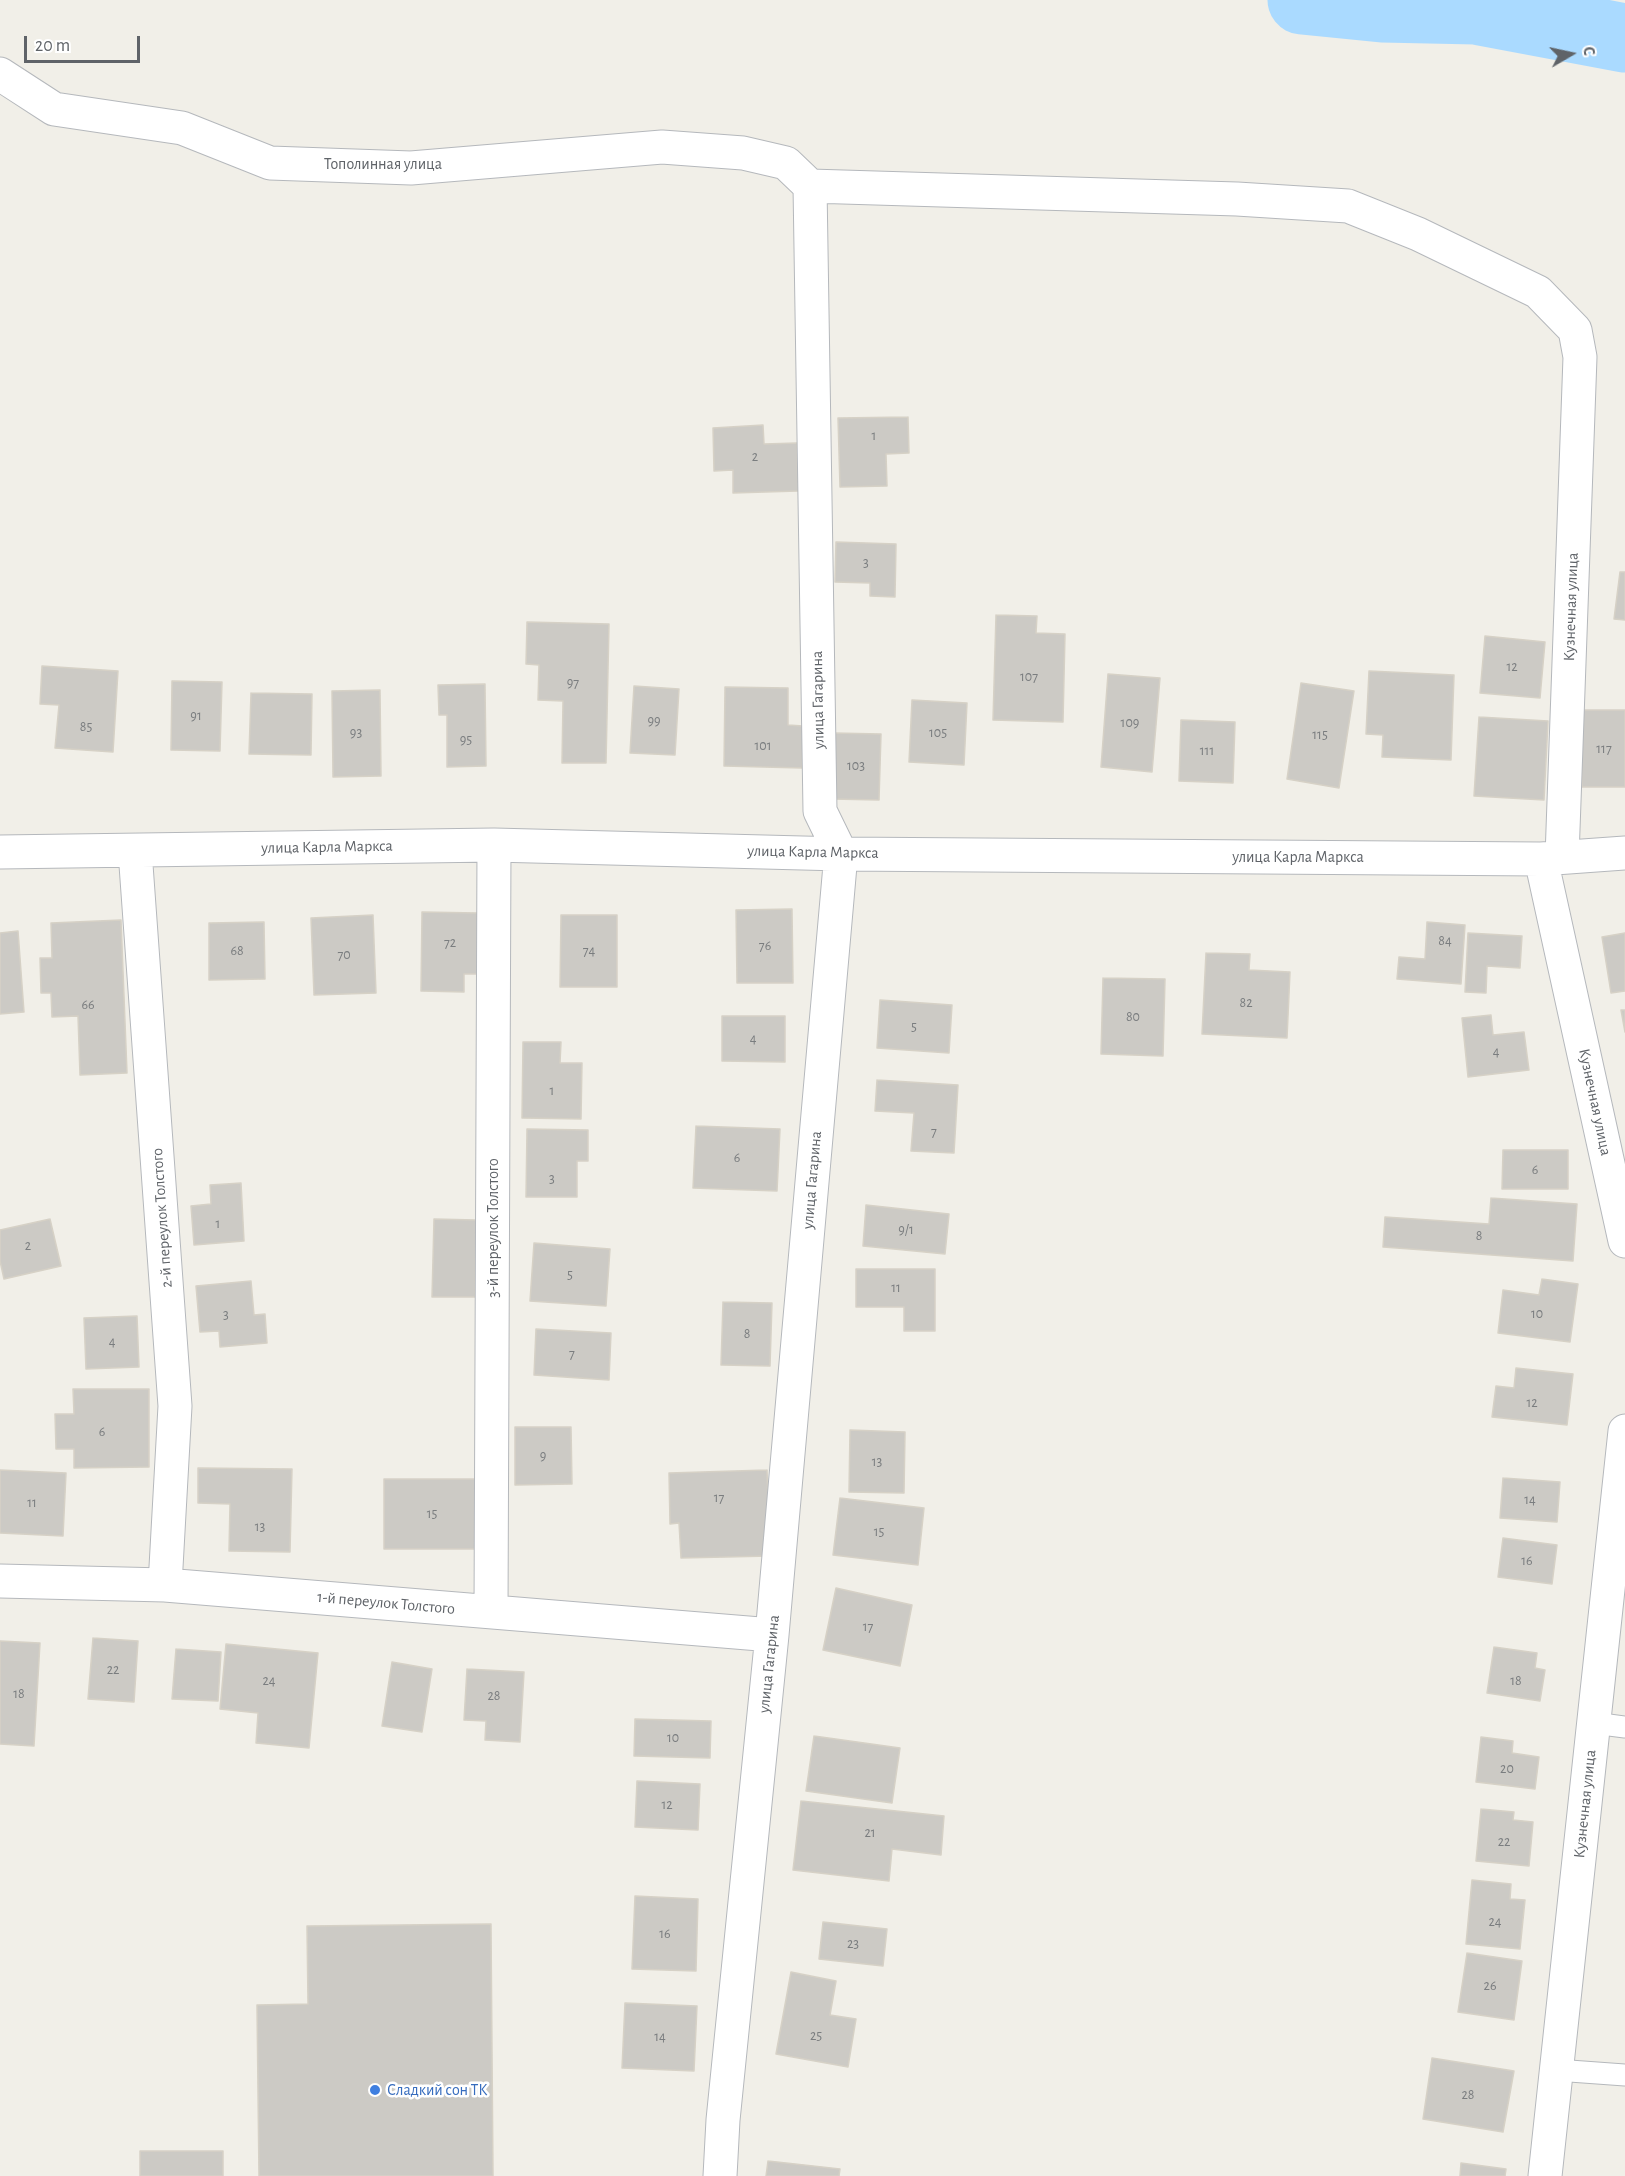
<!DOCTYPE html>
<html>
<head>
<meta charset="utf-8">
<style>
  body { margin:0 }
  #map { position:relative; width:1625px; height:2176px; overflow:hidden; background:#f1efe8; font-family:"Alegreya Sans",sans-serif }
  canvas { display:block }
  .north { position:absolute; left:1541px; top:24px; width:60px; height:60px; -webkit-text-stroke:4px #fff; paint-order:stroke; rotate:81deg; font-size:16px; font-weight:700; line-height:24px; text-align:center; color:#5f6368 }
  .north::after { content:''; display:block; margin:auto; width:21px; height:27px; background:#5f6368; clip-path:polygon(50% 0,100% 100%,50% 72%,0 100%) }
  .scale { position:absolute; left:24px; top:36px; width:116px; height:27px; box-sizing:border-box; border:3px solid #5f6368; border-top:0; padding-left:8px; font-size:18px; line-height:21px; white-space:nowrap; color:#5f6368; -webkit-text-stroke:4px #fff; paint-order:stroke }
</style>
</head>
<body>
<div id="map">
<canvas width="1625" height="2176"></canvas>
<div class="north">С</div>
<div class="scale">20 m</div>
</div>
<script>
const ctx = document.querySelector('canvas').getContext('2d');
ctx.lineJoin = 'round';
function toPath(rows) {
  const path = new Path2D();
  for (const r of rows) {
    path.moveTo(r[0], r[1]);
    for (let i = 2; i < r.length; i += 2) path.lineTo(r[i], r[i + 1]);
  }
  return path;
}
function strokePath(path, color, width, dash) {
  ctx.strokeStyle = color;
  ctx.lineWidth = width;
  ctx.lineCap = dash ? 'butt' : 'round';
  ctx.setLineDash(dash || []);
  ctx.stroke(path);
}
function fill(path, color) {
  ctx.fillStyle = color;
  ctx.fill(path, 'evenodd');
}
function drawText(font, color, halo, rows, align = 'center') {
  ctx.font = font + ' "Alegreya Sans",sans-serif';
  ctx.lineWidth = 5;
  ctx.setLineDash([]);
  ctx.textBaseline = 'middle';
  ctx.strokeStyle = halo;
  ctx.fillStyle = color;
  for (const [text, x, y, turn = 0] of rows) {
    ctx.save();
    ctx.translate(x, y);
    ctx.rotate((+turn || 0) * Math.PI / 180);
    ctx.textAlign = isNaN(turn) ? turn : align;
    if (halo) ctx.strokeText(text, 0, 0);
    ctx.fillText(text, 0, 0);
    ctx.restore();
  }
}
strokePath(toPath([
  [1302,0,1382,8,1476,10,1625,38]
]), '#aadaff', 69);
const building = toPath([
  [908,417,909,453,886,454,887,486,840,487,838,418,908,417],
  [763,425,764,444,797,443,798,491,733,493,733,470,714,471,713,428,763,425],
  [836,542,896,544,895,597,870,596,870,583,835,582,836,542],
  [1620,572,1625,572,1625,620,1614,619,1620,572],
  [996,615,1037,616,1036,633,1065,634,1063,722,993,720,996,615],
  [527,622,609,624,606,763,562,763,563,701,538,700,539,665,526,664,527,622],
  [1485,636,1545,642,1540,698,1480,693,1485,636],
  [42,666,118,671,113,752,55,748,59,705,40,704,42,666],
  [1369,671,1454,675,1451,760,1382,757,1383,735,1366,734,1369,671],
  [1108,674,1160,678,1152,772,1101,767,1108,674],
  [172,681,222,682,220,751,171,750,172,681],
  [1301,683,1354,691,1339,788,1287,779,1301,683],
  [485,684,486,766,447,767,447,715,439,715,438,685,485,684],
  [634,686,679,689,675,755,630,753,634,686],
  [725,687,788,688,788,725,803,726,802,768,724,766,725,687],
  [380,690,381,776,333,777,332,691,380,690],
  [251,693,312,694,311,755,249,754,251,693],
  [912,700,967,703,964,765,909,762,912,700],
  [1582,710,1625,710,1625,787,1582,787,1582,710],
  [1479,717,1548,721,1544,800,1474,796,1479,717],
  [1181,720,1235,722,1233,783,1179,781,1181,720],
  [833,733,881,734,879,800,832,799,833,733],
  [792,909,793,983,737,983,736,910,792,909],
  [422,912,478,913,477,974,464,974,464,992,421,991,422,912],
  [373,915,376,993,314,995,311,918,373,915],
  [561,915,617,915,617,987,560,987,561,915],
  [121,920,127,1073,80,1075,78,1016,52,1017,51,993,41,993,40,958,52,958,51,923,121,920],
  [264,922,265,979,209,980,209,923,264,922],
  [1427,922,1465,925,1461,984,1397,979,1399,957,1425,959,1427,922],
  [18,931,24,1012,0,1014,0,933,18,931],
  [1468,933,1522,936,1520,968,1487,966,1486,993,1465,992,1468,933],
  [1625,933,1625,991,1611,993,1602,937,1625,933],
  [1206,953,1250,954,1249,970,1290,972,1287,1038,1202,1034,1206,953],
  [1103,978,1165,979,1163,1056,1101,1054,1103,978],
  [880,1000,952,1005,949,1053,877,1048,880,1000],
  [1621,1010,1625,1010,1625,1032,1621,1010],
  [1491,1015,1493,1035,1524,1032,1529,1070,1468,1077,1462,1018,1491,1015],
  [722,1016,785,1016,785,1062,722,1061,722,1016],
  [523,1042,561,1042,560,1063,582,1063,581,1119,522,1118,523,1042],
  [877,1080,958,1085,954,1153,911,1151,914,1113,875,1111,877,1080],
  [696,1126,780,1129,777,1191,693,1188,696,1126],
  [527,1129,588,1130,588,1161,577,1161,577,1197,526,1197,527,1129],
  [1503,1150,1568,1150,1568,1189,1502,1189,1503,1150],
  [241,1183,244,1241,194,1245,191,1206,211,1204,210,1185,241,1183],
  [1491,1198,1577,1204,1573,1261,1383,1247,1385,1217,1489,1224,1491,1198],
  [866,1205,949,1214,945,1254,863,1246,866,1205],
  [50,1219,61,1266,4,1279,0,1261,0,1230,50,1219],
  [434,1219,476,1220,475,1297,432,1297,434,1219],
  [534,1243,610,1249,606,1306,530,1301,534,1243],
  [856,1269,935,1269,935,1331,904,1331,904,1307,856,1307,856,1269],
  [1542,1279,1578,1284,1570,1342,1498,1333,1503,1290,1539,1295,1542,1279],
  [251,1281,254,1315,265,1314,267,1343,220,1347,219,1331,200,1332,196,1286,251,1281],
  [723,1302,772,1303,770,1366,721,1365,723,1302],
  [137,1316,139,1367,86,1369,84,1318,137,1316],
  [536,1329,611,1333,609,1380,534,1375,536,1329],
  [1516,1368,1573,1374,1567,1425,1492,1417,1496,1386,1514,1388,1516,1368],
  [73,1389,149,1389,149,1467,74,1468,74,1449,56,1449,55,1414,74,1414,73,1389],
  [515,1427,571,1427,572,1484,515,1485,515,1427],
  [850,1430,905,1432,904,1493,849,1492,850,1430],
  [198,1468,292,1469,290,1552,229,1551,230,1504,198,1503,198,1468],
  [0,1470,66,1473,63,1536,0,1533,0,1470],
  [767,1470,770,1556,681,1558,679,1523,670,1524,669,1473,767,1470],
  [1503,1478,1560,1482,1557,1522,1500,1518,1503,1478],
  [384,1479,479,1479,480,1549,384,1549,384,1479],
  [840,1498,924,1508,918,1565,833,1555,840,1498],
  [1503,1538,1557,1545,1552,1584,1498,1577,1503,1538],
  [836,1588,912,1605,900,1666,823,1650,836,1588],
  [93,1638,138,1641,134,1702,88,1699,93,1638],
  [0,1641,40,1643,34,1746,0,1744,0,1641],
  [226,1644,318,1653,309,1748,256,1743,258,1713,220,1709,226,1644],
  [1494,1647,1537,1653,1535,1668,1545,1670,1540,1701,1487,1693,1494,1647],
  [176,1649,221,1652,218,1701,172,1699,176,1649],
  [392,1662,432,1669,422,1732,382,1726,392,1662],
  [467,1669,524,1672,520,1742,485,1740,486,1721,464,1720,467,1669],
  [635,1719,711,1721,710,1758,634,1756,635,1719],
  [814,1736,900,1748,892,1803,806,1791,814,1736],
  [1481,1737,1513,1741,1512,1753,1539,1757,1535,1789,1476,1782,1481,1737],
  [637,1781,700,1784,698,1830,635,1827,637,1781],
  [801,1801,944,1816,941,1855,892,1849,889,1881,793,1870,801,1801],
  [1481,1809,1514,1812,1513,1820,1533,1822,1529,1866,1476,1861,1481,1809],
  [1472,1880,1511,1884,1510,1899,1525,1900,1520,1949,1466,1944,1472,1880],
  [635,1896,698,1899,696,1971,632,1969,635,1896],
  [823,1922,887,1929,883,1966,819,1959,823,1922],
  [491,1924,493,2176,259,2176,257,2005,308,2004,307,1926,491,1924],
  [1467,1953,1522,1961,1514,2020,1458,2012,1467,1953],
  [791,1972,836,1981,830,2015,856,2019,848,2067,776,2054,791,1972],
  [625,2003,697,2006,694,2071,622,2068,625,2003],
  [1432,2058,1514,2071,1503,2132,1423,2119,1432,2058],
  [140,2151,223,2151,223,2176,140,2176,140,2151],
  [768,2161,840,2169,839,2176,766,2176,768,2161],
  [1461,2163,1506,2169,1505,2176,1460,2176,1461,2163]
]);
fill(building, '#cccac5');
strokePath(building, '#d6d1c6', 1.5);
const service = toPath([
  [1594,1723,1625,1727],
  [1556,2070,1625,2075]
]);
const minor = toPath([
  [0,74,54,109,182,128,270,163,411,168,662,147,743,153,786,163,810,186],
  [810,186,1237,199,1348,206,1418,234,1538,292,1575,330,1580,357,1562,857],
  [135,851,175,1406,165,1585],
  [0,852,494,845,841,854,1541,859,1625,853],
  [1541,859,1625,1241],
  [0,1581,165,1585,772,1635],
  [491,1611,494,845],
  [720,2176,723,2120,772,1635,841,854,820,811,810,186],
  [1545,2176,1625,1431]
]);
strokePath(service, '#b5b8bc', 23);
strokePath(minor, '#b5b8bc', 35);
strokePath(service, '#fff', 21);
strokePath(minor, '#fff', 33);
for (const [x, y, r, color] of [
  [375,2090,6,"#3f7fe0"]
]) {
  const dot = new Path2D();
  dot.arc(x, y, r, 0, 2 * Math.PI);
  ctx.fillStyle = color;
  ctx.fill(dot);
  strokePath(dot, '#fff', 2);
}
drawText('14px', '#7a7d7f', null, [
  ["1",874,436],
  ["2",755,457],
  ["3",866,563],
  ["12",1512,667],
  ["107",1029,677],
  ["97",573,683],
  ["91",196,716],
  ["99",654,721],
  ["109",1130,723],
  ["85",86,727],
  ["93",356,733],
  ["105",938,733],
  ["115",1320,735],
  ["95",466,740],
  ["101",763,746],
  ["117",1604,749],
  ["111",1207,751],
  ["103",856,766],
  ["84",1445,941],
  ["72",450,943],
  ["76",765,946],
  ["68",237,951],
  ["74",589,951],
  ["70",344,955],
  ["82",1246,1003],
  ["66",88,1005],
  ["80",1133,1017],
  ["5",914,1027],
  ["4",753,1039],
  ["4",1496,1052],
  ["1",552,1091],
  ["7",934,1132],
  ["6",737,1158],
  ["6",1535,1170],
  ["3",552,1179],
  ["1",218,1224],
  ["9/1",906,1230],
  ["8",1479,1236],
  ["2",28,1246],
  ["5",570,1275],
  ["11",896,1288],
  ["10",1537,1314],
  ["3",226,1315],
  ["8",747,1334],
  ["4",112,1342],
  ["7",572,1354],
  ["12",1532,1403],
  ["6",102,1432],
  ["9",543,1456],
  ["13",877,1462],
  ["17",719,1498],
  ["14",1530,1500],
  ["11",32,1503],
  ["15",432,1514],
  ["13",260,1527],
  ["15",879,1532],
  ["16",1527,1561],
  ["17",868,1627],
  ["22",113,1670],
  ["24",269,1681],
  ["18",1516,1681],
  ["18",19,1694],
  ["28",494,1696],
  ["10",673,1738],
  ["20",1507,1769],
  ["12",667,1805],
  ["21",870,1833],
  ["22",1504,1842],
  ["24",1495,1922],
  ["16",665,1934],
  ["23",853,1944],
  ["26",1490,1986],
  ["25",816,2036],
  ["14",660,2037],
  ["28",1468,2095]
]);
drawText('16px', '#5f6368', '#fff', [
  ["Тополинная улица",383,164],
  ["Кузнечная улица",1571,607,-88],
  ["улица Гагарина",818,700,-91],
  ["улица Карла Маркса",327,847,-1],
  ["улица Карла Маркса",813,852,1],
  ["улица Карла Маркса",1298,857],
  ["Кузнечная улица",1595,1102,78],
  ["улица Гагарина",812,1180,-85],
  ["2-й переулок Толстого",162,1218,-94],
  ["3-й переулок Толстого",493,1228,-90],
  ["1-й переулок Толстого",386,1603,5],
  ["улица Гагарина",769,1664,-84],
  ["Кузнечная улица",1585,1804,-84]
]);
drawText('16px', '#366cbe', '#fff', [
  ["Сладкий сон ТК",387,2090]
], 'left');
</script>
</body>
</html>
